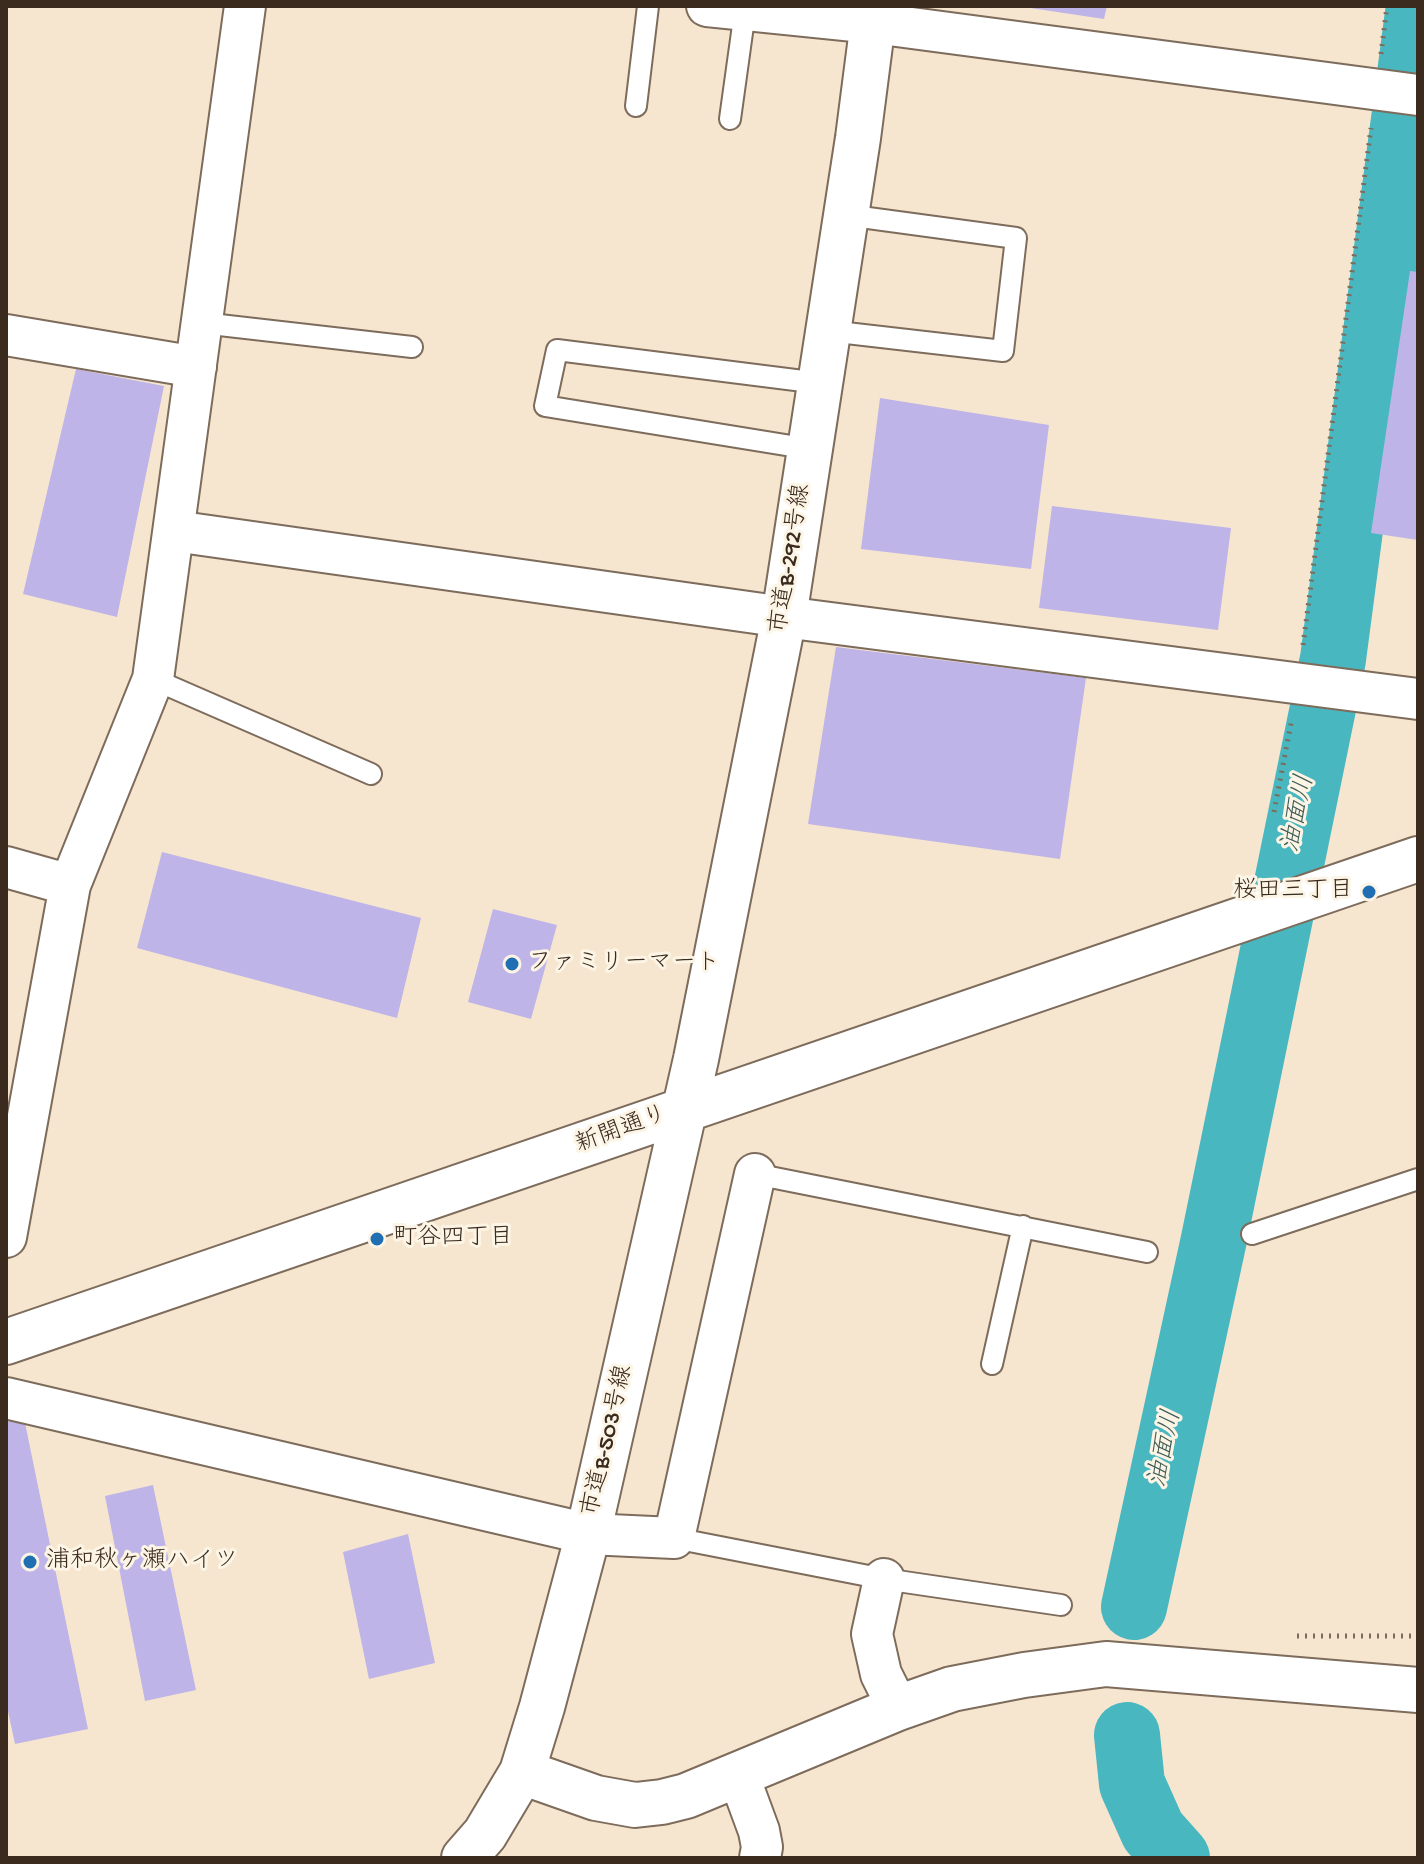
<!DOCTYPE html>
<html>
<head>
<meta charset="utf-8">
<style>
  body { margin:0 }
  #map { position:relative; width:1424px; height:1864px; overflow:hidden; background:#f7e6cf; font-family:"Gochi Hand",sans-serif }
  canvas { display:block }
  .frame { position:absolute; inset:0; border:8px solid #3b2a1e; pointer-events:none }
</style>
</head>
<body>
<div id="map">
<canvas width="1424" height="1864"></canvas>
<div class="frame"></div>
</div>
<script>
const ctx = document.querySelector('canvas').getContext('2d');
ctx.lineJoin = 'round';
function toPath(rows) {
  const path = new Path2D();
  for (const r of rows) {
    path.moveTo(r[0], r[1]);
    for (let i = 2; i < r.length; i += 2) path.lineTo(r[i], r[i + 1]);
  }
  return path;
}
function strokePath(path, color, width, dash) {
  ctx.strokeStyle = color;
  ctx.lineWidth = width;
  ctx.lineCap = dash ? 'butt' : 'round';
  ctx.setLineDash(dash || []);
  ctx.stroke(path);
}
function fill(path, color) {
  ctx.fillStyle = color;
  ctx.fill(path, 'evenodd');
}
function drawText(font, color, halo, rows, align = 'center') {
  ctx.font = font + ' "Gochi Hand","Klee One",sans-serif';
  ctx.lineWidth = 6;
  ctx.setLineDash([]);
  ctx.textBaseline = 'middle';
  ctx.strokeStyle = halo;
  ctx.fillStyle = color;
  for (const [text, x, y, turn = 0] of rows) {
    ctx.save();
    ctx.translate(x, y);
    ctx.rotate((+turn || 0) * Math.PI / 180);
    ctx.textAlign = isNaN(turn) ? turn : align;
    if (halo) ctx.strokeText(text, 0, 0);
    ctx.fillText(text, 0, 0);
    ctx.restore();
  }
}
strokePath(toPath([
  [1134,1607,1214,1239,1333,659,1418,13],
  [1127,1735,1132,1784,1153,1831,1177,1858]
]), '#48b7c0', 66);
fill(toPath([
  [1017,6,1107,6,1104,19],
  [1410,271,1418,272,1418,540,1371,533],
  [76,369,164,386,117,617,23,594],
  [880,398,1049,425,1031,569,861,549],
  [1052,506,1231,528,1218,630,1039,608],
  [836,647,1086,678,1060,859,808,824],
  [162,852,421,918,397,1018,137,948],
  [493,909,557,925,531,1019,468,1002],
  [24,1418,88,1729,15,1744,6,1702,6,1422],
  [153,1485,196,1690,145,1701,105,1496],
  [408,1534,435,1663,369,1679,343,1552]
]), '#beb4e7');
const service = toPath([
  [636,106,648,6],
  [730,119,745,11],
  [202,323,412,347],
  [829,331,1003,351,1016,238,846,215],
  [810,449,545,406,557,350,819,383],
  [153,679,371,774],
  [755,1174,1147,1252],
  [1252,1234,1418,1179],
  [992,1364,1023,1226],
  [674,1538,884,1579,1061,1605]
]);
const minor = toPath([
  [707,6,874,23,1418,95],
  [6,335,196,367],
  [174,531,784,617,1418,699],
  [6,867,70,885],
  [6,1237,70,885,153,679,245,6],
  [6,1398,588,1534,674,1538,755,1174],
  [884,1579,872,1634,881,1674,898,1708],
  [738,1774,759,1831,762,1847,760,1858]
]);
const tertiary = toPath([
  [6,1342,1418,859],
  [522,1772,596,1798,635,1805,662,1802,686,1796,898,1708,952,1689,1024,1675,1106,1664,1418,1690],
  [464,1858,485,1834,522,1772,542,1707,588,1534,696,1059,784,617,858,138,875,6]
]);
strokePath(service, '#7d6c5c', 24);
strokePath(minor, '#7d6c5c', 44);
strokePath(tertiary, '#7d6c5c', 48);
strokePath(toPath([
  [1381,54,1387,6],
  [1303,645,1371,128],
  [1274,812,1292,718],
  [1297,1636,1418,1636]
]), '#7d6c5c', 5, [2, 6]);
strokePath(service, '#fff', 20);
strokePath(minor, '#fff', 40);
strokePath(tertiary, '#fff', 44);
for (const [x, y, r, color] of [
  [1369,892,8,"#1f6fb2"],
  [512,964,8,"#1f6fb2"],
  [377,1239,8,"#1f6fb2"],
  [30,1562,8,"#1f6fb2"]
]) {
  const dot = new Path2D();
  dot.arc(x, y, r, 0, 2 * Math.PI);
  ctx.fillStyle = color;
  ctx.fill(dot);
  strokePath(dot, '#fcf5e5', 3);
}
drawText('24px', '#3b2a1e', '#fcf5e5', [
  ["市道B-292号線",792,559,-81],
  ["新開通り",622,1131,-20],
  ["市道B-503号線",609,1441,-77]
]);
drawText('24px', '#3b2a1e', '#fcf5e5', [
  ["桜田三丁目",1353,892,"right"],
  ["ファミリーマート",528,964],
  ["町谷四丁目",393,1239],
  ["浦和秋ヶ瀬ハイツ",46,1562]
], 'left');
drawText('italic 26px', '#405b57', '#fcf5e5', [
  ["油面川",1300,814,-78],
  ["油面川",1167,1449,-78]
]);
</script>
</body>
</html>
